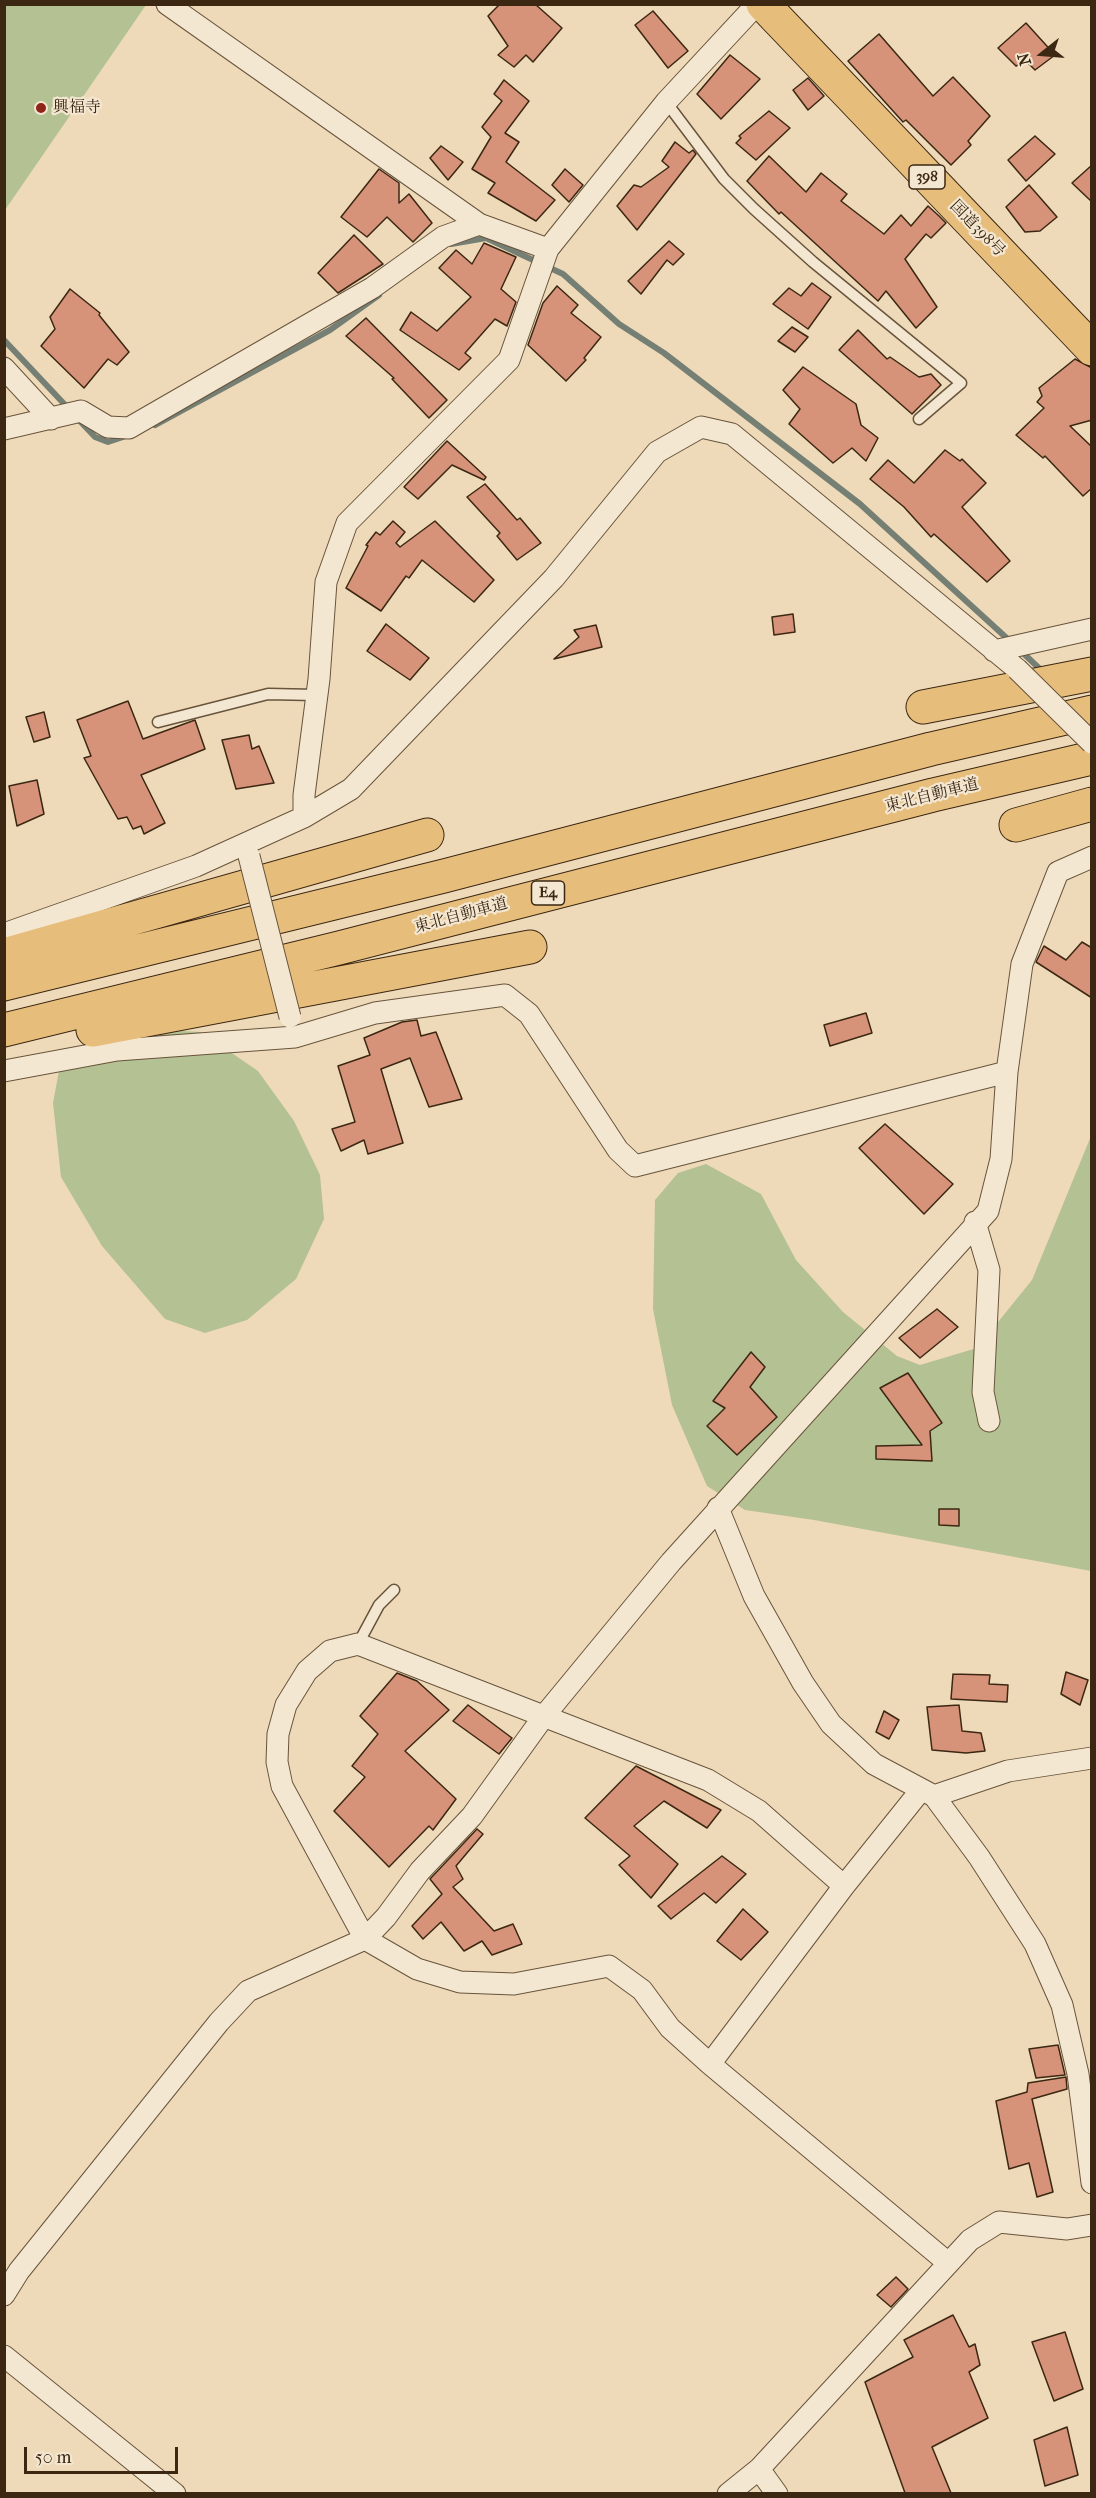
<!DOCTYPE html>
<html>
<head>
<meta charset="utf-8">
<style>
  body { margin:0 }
  #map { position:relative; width:1096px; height:2498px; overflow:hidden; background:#eedab8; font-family:"IM FELL French Canon",serif }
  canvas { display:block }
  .frame { position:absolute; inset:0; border:6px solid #3b2712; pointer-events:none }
  .north { position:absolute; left:1012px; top:24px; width:60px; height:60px; -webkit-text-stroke:4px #f4e7d1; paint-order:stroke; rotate:253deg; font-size:16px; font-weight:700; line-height:24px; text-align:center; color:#3b2712 }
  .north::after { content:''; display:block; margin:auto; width:21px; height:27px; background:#3b2712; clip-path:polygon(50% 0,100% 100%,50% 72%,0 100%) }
  .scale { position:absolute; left:24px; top:2447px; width:154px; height:27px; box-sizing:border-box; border:3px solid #3b2712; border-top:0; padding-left:8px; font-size:18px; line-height:21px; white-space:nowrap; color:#3b2712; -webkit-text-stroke:4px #f4e7d1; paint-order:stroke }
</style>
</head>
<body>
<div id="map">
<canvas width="1096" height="2498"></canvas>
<div class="frame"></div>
<div class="north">N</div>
<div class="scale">50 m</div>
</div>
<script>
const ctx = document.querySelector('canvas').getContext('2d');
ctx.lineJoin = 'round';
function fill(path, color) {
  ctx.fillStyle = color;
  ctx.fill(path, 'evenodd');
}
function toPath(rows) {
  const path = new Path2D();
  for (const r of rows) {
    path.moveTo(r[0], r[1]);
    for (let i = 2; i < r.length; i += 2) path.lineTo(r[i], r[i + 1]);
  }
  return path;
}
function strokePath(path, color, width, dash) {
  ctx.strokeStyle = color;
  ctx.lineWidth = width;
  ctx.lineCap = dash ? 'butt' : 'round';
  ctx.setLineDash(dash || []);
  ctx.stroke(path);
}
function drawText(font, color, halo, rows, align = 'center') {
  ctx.font = font + ' "IM FELL French Canon","Noto Serif JP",serif';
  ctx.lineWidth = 4.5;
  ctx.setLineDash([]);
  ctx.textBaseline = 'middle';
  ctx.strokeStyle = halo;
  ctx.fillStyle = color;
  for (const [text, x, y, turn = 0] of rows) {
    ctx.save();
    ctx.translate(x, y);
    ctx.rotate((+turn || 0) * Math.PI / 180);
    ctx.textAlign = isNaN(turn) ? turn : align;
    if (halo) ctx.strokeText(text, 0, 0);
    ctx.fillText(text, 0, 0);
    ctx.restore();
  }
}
fill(toPath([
  [5,4,146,5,5,210,4,5],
  [143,1029,201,1032,258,1071,294,1121,320,1175,324,1219,296,1279,247,1320,205,1333,165,1319,102,1246,61,1177,53,1103,61,1060],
  [1091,1136,1091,1571,814,1520,745,1510,707,1486,672,1405,653,1309,655,1200,678,1173,706,1164,761,1194,796,1260,843,1312,897,1356,920,1365,977,1348,1032,1280]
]), '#b4c193');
strokePath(toPath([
  [451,244,486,238,563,274,619,324,664,353,860,504,1011,642],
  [4,340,68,408],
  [77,418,95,437,108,442,126,436],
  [155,425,330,330,379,295],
  [1021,651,1042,671]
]), '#757f74', 6);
const building = toPath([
  [500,4,535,4,562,28,533,62,526,55,514,67,498,55,508,46,488,16,500,4],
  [653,11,688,51,668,68,635,25,653,11],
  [1026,23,1055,55,1035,70,1026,61,1016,66,998,48,1026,23],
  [879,34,933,96,953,77,990,116,968,141,971,145,951,165,906,120,903,122,848,61,879,34],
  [730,55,760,79,721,119,697,94,730,55],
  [808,78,824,96,808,110,793,90,808,78],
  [504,80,529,101,505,133,519,142,506,162,555,200,536,221,488,193,495,183,472,169,491,137,482,127,502,101,494,94,504,80],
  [769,111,790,128,756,160,736,143,741,138,739,136,769,111],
  [1035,136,1055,154,1026,181,1008,160,1035,136],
  [675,142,689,153,693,150,696,154,637,230,617,206,634,185,641,187,669,167,662,161,675,142],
  [441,146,463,162,448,180,430,158,441,146],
  [769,156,806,192,821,173,847,194,841,201,884,234,901,215,911,226,928,206,939,216,946,223,931,238,926,234,905,259,937,307,916,328,886,291,878,301,781,212,779,214,747,181,769,156],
  [1092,165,1092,202,1072,183,1092,165],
  [379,169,399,183,399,203,409,194,432,223,413,242,387,217,367,237,341,217,379,169],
  [565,169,583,185,569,202,552,185,565,169],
  [1029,185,1057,217,1040,231,1025,232,1006,207,1029,185],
  [354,235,383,264,338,293,318,273,354,235],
  [669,241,684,254,673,265,667,260,641,294,628,281,669,241],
  [484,243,516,257,501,289,516,302,507,326,495,319,465,353,471,358,459,370,400,330,411,312,437,331,471,297,439,268,456,250,472,264,484,243],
  [812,283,831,297,808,329,773,304,789,288,801,296,812,283],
  [557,286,578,305,571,313,601,337,584,358,586,360,566,381,528,345,543,303,557,286],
  [70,289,100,313,99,315,129,352,117,365,108,359,84,388,41,346,55,329,50,317,70,289],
  [366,318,447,400,429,418,392,379,394,378,346,336,366,318],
  [792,327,808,337,795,352,778,341,792,327],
  [858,330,887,359,890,357,919,377,931,374,941,385,912,414,839,350,858,330],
  [1075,359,1092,368,1092,420,1070,426,1092,447,1092,488,1083,496,1045,456,1043,458,1016,435,1044,408,1037,402,1042,396,1039,388,1075,359],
  [803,367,856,404,861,425,878,438,866,461,852,448,833,463,789,424,800,409,783,390,803,367],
  [447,441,486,477,484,480,452,465,418,499,404,487,447,441],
  [945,450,960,461,962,459,986,483,962,507,1010,561,987,582,934,534,931,537,904,507,870,479,888,460,914,483,945,450],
  [485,484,517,520,520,518,541,543,517,560,497,536,500,533,467,497,485,484],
  [393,521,405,532,396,543,400,547,435,521,494,580,474,602,422,560,409,578,406,576,381,611,346,588,368,546,366,545,376,532,380,535,393,521],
  [793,614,795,632,774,635,772,617,793,614],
  [386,624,429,658,410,680,367,651,386,624],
  [596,625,602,647,554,659,579,637,574,630,596,625],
  [128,701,143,739,195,720,205,749,141,775,165,823,144,834,141,826,133,829,127,817,118,819,84,758,91,756,77,720,128,701],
  [44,712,50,737,34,742,26,717,44,712],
  [249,735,252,749,259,746,274,783,236,789,222,740,249,735],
  [37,780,44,814,17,826,9,786,37,780],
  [1082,942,1092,948,1092,998,1036,962,1044,946,1066,960,1082,942],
  [866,1013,872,1033,830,1046,824,1025,866,1013],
  [417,1020,421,1036,436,1032,462,1099,429,1107,410,1058,381,1069,403,1143,368,1154,364,1140,341,1151,332,1129,355,1122,338,1066,370,1055,364,1038,402,1022,417,1020],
  [885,1124,953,1184,924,1214,859,1148,885,1124],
  [937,1309,958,1327,920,1358,899,1338,937,1309],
  [751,1352,765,1367,750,1387,777,1417,737,1455,707,1426,725,1408,713,1401,751,1352],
  [908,1373,942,1423,930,1431,932,1461,876,1459,876,1446,922,1445,880,1388,908,1373],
  [939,1509,959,1509,959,1526,939,1525,939,1509],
  [1066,1672,1088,1680,1080,1705,1061,1694,1066,1672],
  [397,1673,417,1681,449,1710,405,1751,456,1799,433,1830,429,1826,389,1867,334,1811,365,1777,352,1766,378,1734,360,1716,397,1673],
  [953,1674,990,1675,989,1684,1008,1685,1007,1702,951,1699,953,1674],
  [468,1705,512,1738,499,1754,453,1721,468,1705],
  [959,1705,962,1731,981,1733,985,1751,966,1753,932,1750,927,1707,959,1705],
  [884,1711,899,1720,889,1739,876,1732,884,1711],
  [636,1766,721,1810,707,1828,664,1801,634,1826,678,1864,651,1898,619,1865,630,1856,585,1818,636,1766],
  [477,1829,483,1834,456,1866,463,1879,453,1887,494,1931,513,1924,522,1944,492,1955,482,1941,464,1951,441,1922,423,1939,412,1926,442,1894,430,1879,477,1829],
  [722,1856,746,1874,716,1903,704,1893,671,1919,658,1906,722,1856],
  [743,1909,768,1932,741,1960,717,1941,743,1909],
  [1058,2045,1065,2075,1036,2078,1029,2049,1058,2045],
  [1066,2077,1067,2089,1032,2099,1053,2192,1037,2197,1029,2163,1009,2169,996,2101,1027,2092,1028,2083,1066,2077],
  [896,2277,908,2289,891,2307,877,2295,896,2277],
  [953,2315,969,2347,975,2344,980,2365,969,2372,988,2418,932,2447,951,2493,905,2493,865,2382,913,2357,904,2340,953,2315],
  [1065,2332,1083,2389,1054,2401,1032,2342,1065,2332],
  [1067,2427,1078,2475,1045,2486,1034,2440,1067,2427]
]);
fill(building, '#d7937a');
strokePath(building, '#3b2712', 1.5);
const service = toPath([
  [666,102,724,179,754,209,813,262,961,383,919,419],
  [158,722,268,694,316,695],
  [358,1644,379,1605,394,1590]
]);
const minor = toPath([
  [167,4,479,224],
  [4,368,51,419],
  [4,429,81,411,108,427,129,428,372,288,443,237,479,224,548,249],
  [994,651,1092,629],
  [304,817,304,795,319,679,326,582,347,523,509,360,548,249,666,102,757,4],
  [4,934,196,866,304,817,351,789,554,578,657,452,701,427,732,434,1017,669],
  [4,1071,117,1050,295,1037,375,1013,505,995,529,1014,618,1150,635,1166,1007,1072],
  [975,1222,989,1270,983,1392,989,1421],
  [718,1508,754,1596,803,1683,831,1724,874,1764,934,1796,979,1857,1035,1944,1062,2005,1078,2074,1092,2183],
  [934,1796,1008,1771,1092,1758],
  [844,1886,759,1811,708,1780,358,1644,330,1651,307,1671,286,1705,278,1734,277,1762,282,1786,365,1939,417,1969,460,1982,514,1984,609,1966,642,1990,670,2028,710,2064,947,2262],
  [710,2064,844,1886,921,1790],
  [4,2295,19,2271,219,2022,248,1991,365,1939,386,1917,420,1871,472,1816,544,1716,671,1562,988,1211,1001,1159,1007,1072,1022,964,1058,872,1092,857],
  [4,2356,175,2494],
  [759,2469,777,2494],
  [728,2494,759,2469,970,2240,999,2222,1067,2229,1092,2225]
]);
const trunk = toPath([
  [763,4,1092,349]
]);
const motorway = toPath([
  [923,707,1092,674],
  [1016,825,1092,804],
  [4,955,427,835],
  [4,984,444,876,931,749,1092,712],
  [4,1030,339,948,933,795,1092,758],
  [93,1030,530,947]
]);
strokePath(service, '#68543c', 13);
strokePath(minor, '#68543c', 23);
strokePath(trunk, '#3b2712', 35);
strokePath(motorway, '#3b2712', 35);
strokePath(service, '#f4e7d1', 10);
strokePath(minor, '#f4e7d1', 21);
strokePath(trunk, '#e7bd7c', 33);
strokePath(motorway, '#e7bd7c', 33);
const minorBridge = toPath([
  [1017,669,1092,743],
  [249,856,290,1017]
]);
strokePath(minorBridge, '#68543c', 23, []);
strokePath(minorBridge, '#f4e7d1', 21);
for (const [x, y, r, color] of [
  [41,108,6,"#8f2418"]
]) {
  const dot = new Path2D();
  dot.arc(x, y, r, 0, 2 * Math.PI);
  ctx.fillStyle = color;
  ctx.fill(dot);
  strokePath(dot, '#f4e7d1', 2);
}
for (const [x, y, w] of [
  [927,177,36],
  [548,893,33]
]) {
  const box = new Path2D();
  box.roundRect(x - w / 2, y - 12, w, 24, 4.5);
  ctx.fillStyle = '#f4e7d1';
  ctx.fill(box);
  strokePath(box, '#3b2712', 1.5);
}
drawText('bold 15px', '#3b2712', null, [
  ["398",927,177],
  ["E4",548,893]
]);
drawText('16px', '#3b2712', '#f4e7d1', [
  ["興福寺",53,108]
], 'left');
drawText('16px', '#3b2712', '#f4e7d1', [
  ["国道398号",977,229,46],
  ["東北自動車道",932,796,-14],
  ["東北自動車道",461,916,-15]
]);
</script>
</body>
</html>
